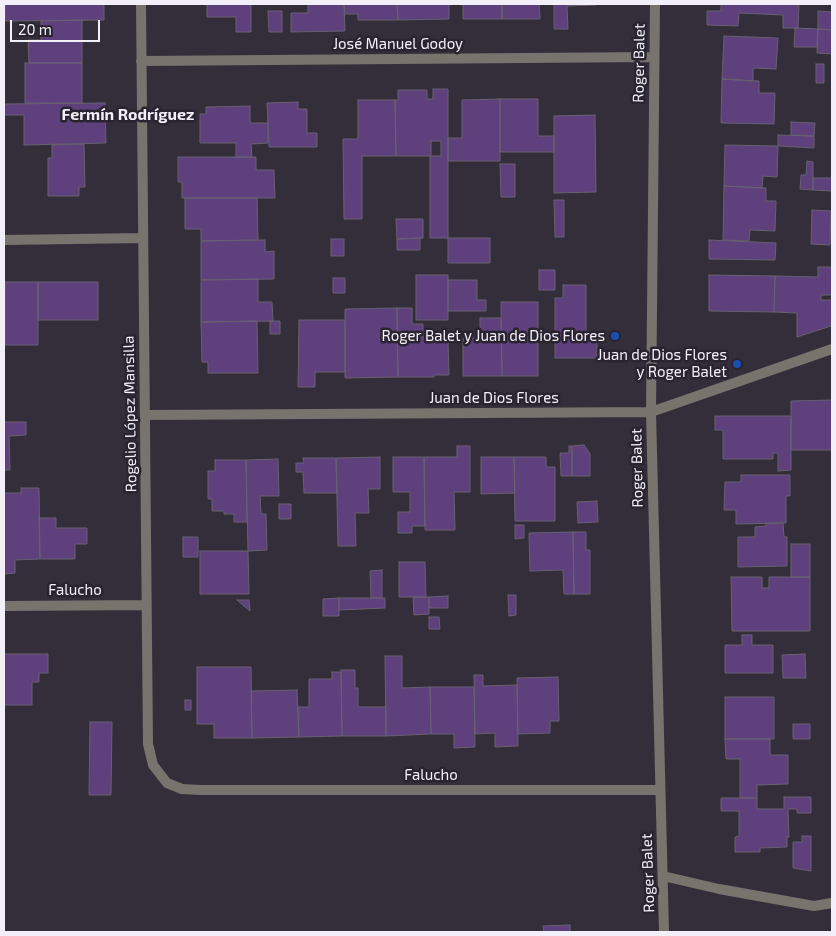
<!DOCTYPE html>
<html>
<head>
<meta charset="utf-8">
<style>
  body { margin:0 }
  #map { position:relative; width:836px; height:936px; overflow:hidden; background:#342e3b; font-family:"Exo 2",sans-serif }
  canvas { display:block }
  .frame { position:absolute; inset:0; border:5px solid #f3eff8; pointer-events:none }
  .scale { position:absolute; left:10px; top:20px; width:90px; height:22px; box-sizing:border-box; border:2px solid #f3eff8; border-top:0; padding-left:6px; font-size:15px; line-height:18px; white-space:nowrap; color:#f3eff8; -webkit-text-stroke:4px #2a2430; paint-order:stroke }
</style>
</head>
<body>
<div id="map">
<canvas width="836" height="936"></canvas>
<div class="frame"></div>
<div class="scale">20 m</div>
</div>
<script>
const ctx = document.querySelector('canvas').getContext('2d');
ctx.lineJoin = 'round';
function fill(path, color) {
  ctx.fillStyle = color;
  ctx.fill(path, 'evenodd');
}
function toPath(rows) {
  const path = new Path2D();
  for (const r of rows) {
    path.moveTo(r[0], r[1]);
    for (let i = 2; i < r.length; i += 2) path.lineTo(r[i], r[i + 1]);
  }
  return path;
}
function strokePath(path, color, width, dash) {
  ctx.strokeStyle = color;
  ctx.lineWidth = width;
  ctx.lineCap = dash ? 'butt' : 'round';
  ctx.setLineDash(dash || []);
  ctx.stroke(path);
}
function drawText(font, color, halo, rows, align = 'center') {
  ctx.font = font + ' "Exo 2",sans-serif';
  ctx.lineWidth = 5;
  ctx.setLineDash([]);
  ctx.textBaseline = 'middle';
  ctx.strokeStyle = halo;
  ctx.fillStyle = color;
  for (const [text, x, y, turn = 0] of rows) {
    ctx.save();
    ctx.translate(x, y);
    ctx.rotate((+turn || 0) * Math.PI / 180);
    ctx.textAlign = isNaN(turn) ? turn : align;
    if (halo) ctx.strokeText(text, 0, 0);
    ctx.fillText(text, 0, 0);
    ctx.restore();
  }
}
const building = toPath([
  [5,4,104,4,104,20,5,21,5,4],
  [207,4,251,4,251,32,236,32,236,17,207,17,207,4],
  [308,4,344,4,345,31,291,32,291,13,308,13,308,4],
  [344,4,397,4,398,20,358,20,358,14,345,14,344,4],
  [397,4,449,4,449,19,398,20,397,4],
  [463,4,502,4,502,19,463,19,463,4],
  [502,4,539,4,540,19,502,19,502,4],
  [554,4,596,4,596,5,567,6,568,29,554,29,554,4],
  [721,4,799,4,798,28,783,28,783,15,739,13,738,26,707,25,707,11,721,11,721,4],
  [268,11,282,11,282,32,269,32,268,11],
  [818,11,832,12,832,30,818,29,818,11],
  [82,20,82,63,29,63,28,40,41,40,41,21,82,20],
  [795,28,818,29,817,47,794,47,795,28],
  [818,29,832,30,832,54,817,53,818,29],
  [724,36,778,38,776,69,753,68,753,81,722,79,724,36],
  [25,63,82,63,82,103,25,103,25,63],
  [816,64,824,64,824,83,816,83,816,64],
  [722,79,759,81,759,93,775,93,774,124,721,123,722,79],
  [433,89,448,89,448,238,430,238,430,156,396,156,395,100,398,100,398,90,427,90,427,99,433,99,433,89],
  [431,141,441,141,441,156,431,156,431,141],
  [500,99,538,99,538,136,554,136,554,152,500,152,500,99],
  [500,99,500,161,448,161,448,138,462,138,462,100,500,99],
  [358,100,395,100,396,156,362,156,362,219,344,219,343,139,358,139,358,100],
  [298,102,298,109,307,109,307,133,317,133,317,147,269,147,267,103,298,102],
  [105,103,106,143,24,145,24,115,4,115,4,104,105,103],
  [250,106,250,123,268,123,268,143,251,144,252,157,236,157,236,143,200,143,200,114,206,114,206,107,250,106],
  [595,115,596,192,554,193,554,116,595,115],
  [791,122,815,123,814,136,791,135,791,122],
  [778,135,814,136,814,148,778,146,778,135],
  [84,144,85,187,79,187,79,196,48,196,48,158,52,158,52,145,84,144],
  [725,145,778,146,777,177,763,176,762,188,724,186,725,145],
  [178,157,256,157,256,170,274,170,275,198,182,198,182,182,178,182,178,157],
  [807,161,813,162,813,190,800,189,801,175,806,175,807,161],
  [500,164,515,164,515,197,501,197,500,164],
  [813,178,832,178,832,191,813,190,813,178],
  [724,186,766,188,766,201,776,201,775,231,750,230,749,241,723,240,724,186],
  [185,198,257,198,258,240,201,241,201,229,185,229,185,198],
  [554,200,564,200,564,237,555,237,554,200],
  [812,210,831,211,830,245,811,244,812,210],
  [396,219,423,219,423,238,397,239,396,219],
  [420,238,420,250,397,250,397,239,420,238],
  [448,238,490,238,490,263,448,263,448,238],
  [331,239,344,239,344,256,331,256,331,239],
  [265,240,265,252,274,251,274,279,201,280,201,241,265,240],
  [709,240,776,243,775,260,709,259,709,240],
  [818,267,832,267,832,295,821,295,821,300,832,300,831,326,797,337,797,313,774,312,775,276,818,277,818,267],
  [539,270,555,270,555,290,539,290,539,270],
  [416,275,448,275,448,320,416,320,416,275],
  [709,275,775,276,774,312,709,311,709,275],
  [333,278,345,278,345,293,333,293,333,278],
  [258,279,258,302,272,302,273,321,201,322,201,280,258,279],
  [448,280,477,280,477,300,486,300,486,311,448,311,448,280],
  [5,282,38,282,38,345,5,345,5,282],
  [38,282,98,282,98,320,38,320,38,282],
  [563,285,586,285,586,334,597,334,597,358,555,358,555,298,563,298,563,285],
  [501,302,538,302,538,376,502,376,501,302],
  [397,308,398,377,345,378,345,309,397,308],
  [397,308,412,308,412,324,423,324,423,338,434,338,434,341,448,341,449,375,434,375,434,377,398,377,397,308],
  [480,318,501,318,502,376,463,376,463,338,480,338,480,318],
  [299,320,345,320,345,372,315,372,315,387,298,387,299,320],
  [257,321,258,373,208,373,208,362,202,362,201,322,257,321],
  [270,321,280,321,280,334,270,334,270,321],
  [832,400,832,450,791,450,791,401,832,400],
  [715,416,791,416,791,470,778,471,778,453,773,453,773,459,723,459,723,430,715,430,715,416],
  [4,422,26,422,26,435,9,436,10,470,4,470,4,422],
  [584,445,590,454,590,476,572,476,572,446,584,445],
  [457,446,470,446,470,492,454,492,455,530,425,530,424,457,457,457,457,446],
  [569,446,572,446,572,476,561,476,560,453,569,453,569,446],
  [380,457,380,489,368,489,369,513,355,513,356,546,338,546,336,458,380,457],
  [393,457,424,457,425,526,412,526,412,533,398,533,398,512,410,512,410,492,393,492,393,457],
  [481,457,514,457,515,493,481,494,481,457],
  [514,457,546,457,546,467,555,467,555,521,515,521,514,457],
  [303,458,336,458,337,493,304,493,303,472,296,472,296,463,304,463,303,458],
  [278,459,279,496,260,496,261,514,266,514,267,550,248,551,246,460,278,459],
  [215,460,246,460,247,522,234,522,234,514,224,514,224,511,212,511,212,499,208,499,208,471,215,471,215,460],
  [741,475,790,475,790,496,786,496,786,523,736,524,736,510,724,510,725,482,741,482,741,475],
  [21,488,39,488,40,559,15,560,15,573,4,574,4,493,21,493,21,488],
  [597,501,598,522,578,523,577,502,597,501],
  [279,504,291,504,291,519,279,519,279,504],
  [39,518,56,518,56,528,87,528,87,544,75,544,75,559,40,559,39,518],
  [766,523,783,523,784,537,787,537,787,566,738,567,738,537,755,537,755,527,766,526,766,523],
  [515,525,524,525,524,538,515,539,515,525],
  [573,532,586,532,586,550,590,550,590,594,574,594,573,532],
  [573,532,574,594,564,594,563,570,530,571,529,533,573,532],
  [183,537,198,537,198,557,183,557,183,537],
  [791,544,810,544,810,577,791,577,791,544],
  [200,551,248,551,249,594,200,594,200,551],
  [399,562,425,562,426,597,399,597,399,562],
  [382,570,382,598,371,598,370,571,382,570],
  [731,577,762,577,762,588,769,588,769,577,810,577,810,631,732,631,731,577],
  [508,595,516,595,516,615,509,616,508,595],
  [448,596,448,608,429,608,429,597,448,596],
  [413,597,429,597,429,614,414,615,413,597],
  [339,598,339,616,323,616,323,599,339,598],
  [339,598,385,598,385,608,339,610,339,598],
  [237,600,249,600,250,611,237,600],
  [429,617,439,617,440,629,429,629,429,617],
  [742,635,752,635,752,645,773,645,773,673,725,673,725,645,742,645,742,635],
  [4,654,48,654,48,673,39,673,39,682,32,682,32,705,4,705,4,654],
  [805,654,806,678,783,678,782,655,805,654],
  [385,656,402,656,402,688,430,687,431,734,386,736,385,656],
  [197,667,251,667,252,738,214,738,214,724,197,724,197,667],
  [341,670,355,670,355,688,358,688,358,707,386,707,386,736,342,736,341,670],
  [332,672,341,672,342,736,299,737,298,707,309,707,309,679,332,679,332,672],
  [474,675,483,675,483,686,517,685,518,746,495,747,495,733,475,734,474,675],
  [558,677,559,721,550,721,550,733,518,734,517,678,558,677],
  [430,687,474,687,475,747,454,748,454,734,431,734,430,687],
  [297,690,299,737,252,738,251,691,297,690],
  [725,697,774,697,774,739,725,739,725,697],
  [185,700,191,700,191,710,185,710,185,700],
  [90,722,112,722,111,795,89,795,90,722],
  [793,724,810,724,810,739,793,739,793,724],
  [725,739,770,739,770,755,788,755,788,784,757,785,757,798,740,798,740,759,726,759,725,739],
  [784,797,811,797,811,813,797,813,797,809,788,809,789,837,787,837,787,847,760,848,760,852,735,852,735,837,739,836,739,811,721,811,721,798,757,798,757,809,784,809,784,797],
  [802,836,811,836,811,871,793,868,793,842,802,842,802,836],
  [570,925,570,932,544,932,543,926,570,925]
]);
fill(building, '#5e407d');
strokePath(building, '#686170', 1);
strokePath(toPath([
  [141,4,148,744,153,765,167,783,182,789,201,790,660,790],
  [655,4,651,412,664,932],
  [141,61,654,57],
  [4,240,143,238],
  [145,415,651,412,832,349],
  [4,606,146,605],
  [663,876,719,889,814,906,832,903]
]), '#79736e', 10);
for (const [x, y, r, color] of [
  [615,336,5,"#1a4fb4"],
  [737,364,5,"#1a4fb4"]
]) {
  const dot = new Path2D();
  dot.arc(x, y, r, 0, 2 * Math.PI);
  ctx.fillStyle = color;
  ctx.fill(dot);
  strokePath(dot, '#2a2430', 2);
}
drawText('15px', '#f3eff8', '#2a2430', [
  ["José Manuel Godoy",398,44],
  ["Roger Balet",639,63,-89],
  ["Juan de Dios Flores",494,398],
  ["Rogelio López Mansilla",130,414,-91],
  ["Roger Balet",637,468,-91],
  ["Falucho",75,590],
  ["Falucho",431,775],
  ["Roger Balet",648,873,-92]
]);
drawText('15px', '#f3eff8', '#2a2430', [
  ["Roger Balet y Juan de Dios Flores",605,336],
  ["Juan de Dios Flores",727,355],
  ["y Roger Balet",727,372]
], 'right');
drawText('bold 16px', '#f3eff8', '#2a2430', [
  ["Fermín Rodríguez",128,115]
]);
</script>
</body>
</html>
